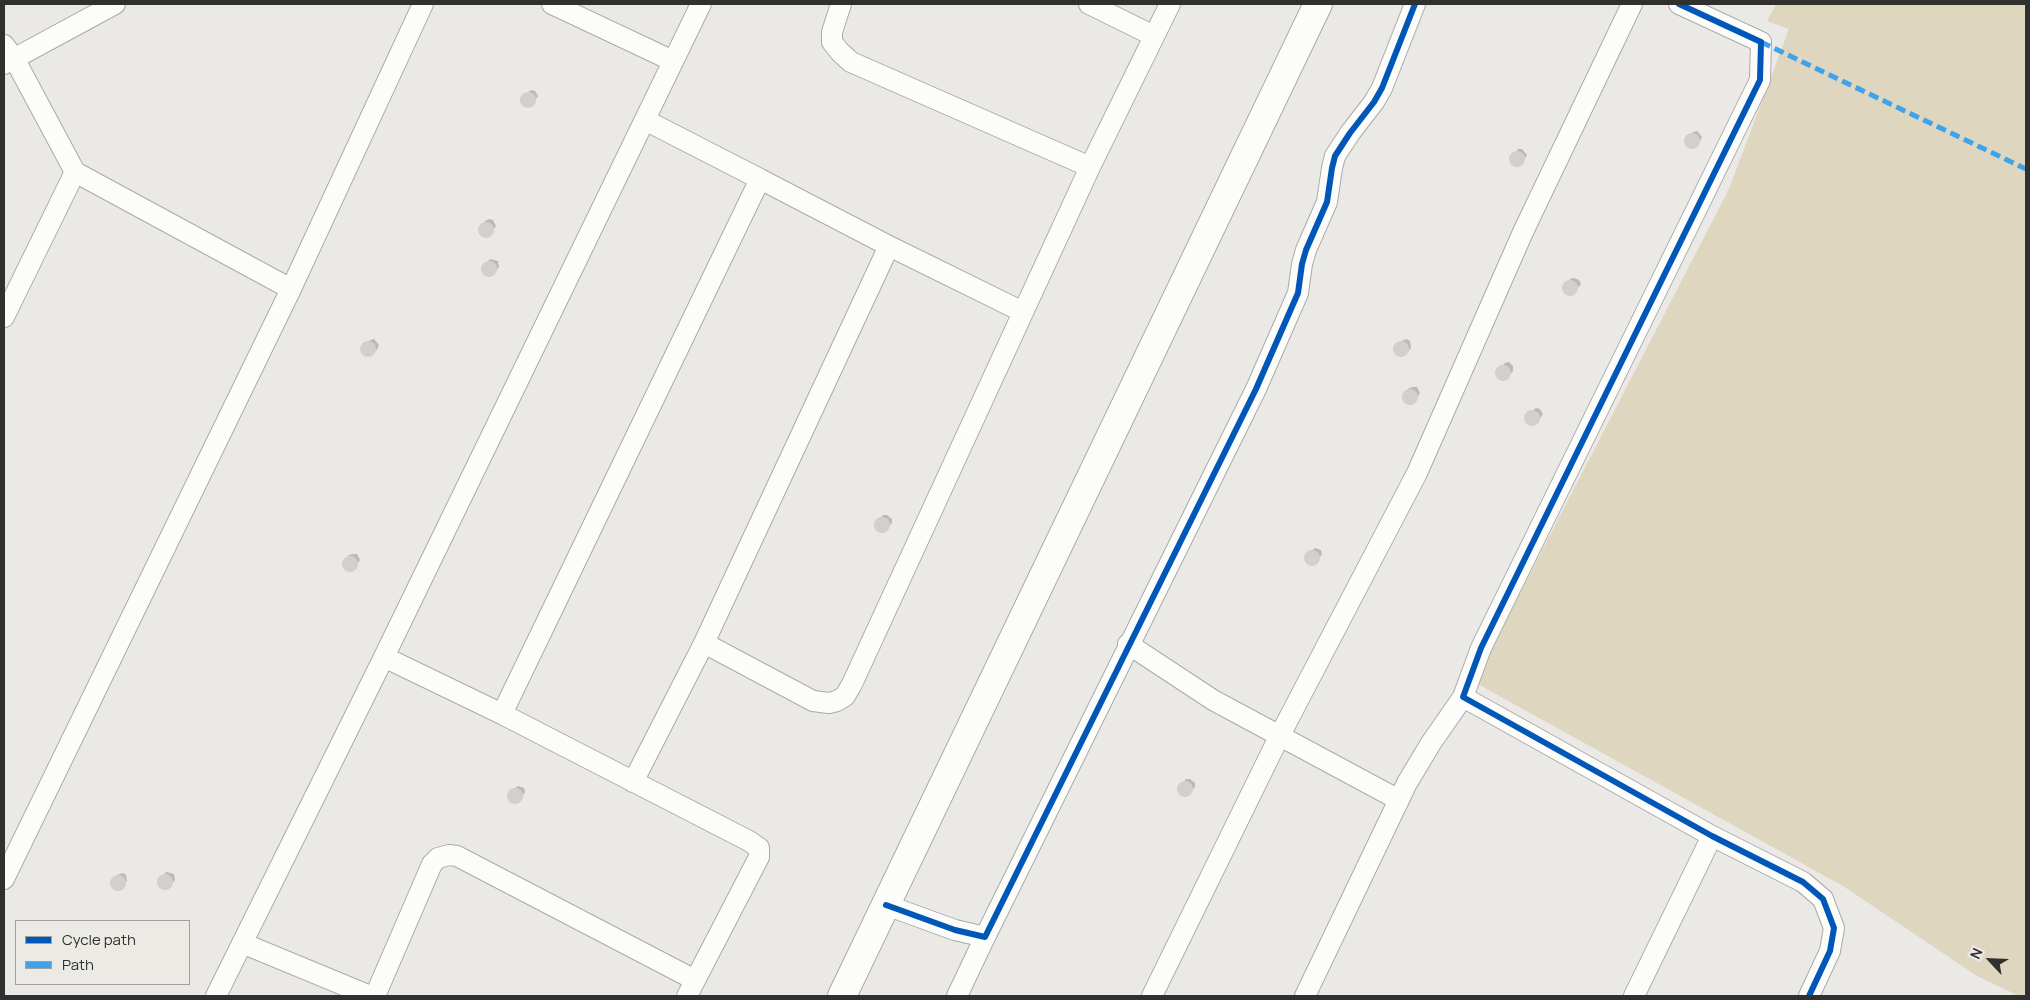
<!DOCTYPE html>
<html>
<head>
<meta charset="utf-8">
<style>
  body { margin:0 }
  #map { position:relative; width:2030px; height:1000px; overflow:hidden; background:#ebe9e6; font-family:Manrope,sans-serif }
  canvas { display:block }
  .frame { position:absolute; inset:0; border:5px solid #30302e; pointer-events:none }
  .legend { position:absolute; left:15px; top:920px; width:175px; height:65px; box-sizing:border-box; background:#eceae5; border:1px solid #a1a09c; margin:0; padding:6px 9px; list-style:none; font-size:15px; color:#30302e }
  .legend li { display:flex; align-items:center; gap:10px; height:25px }
  .legend b { width:25px; border:1px solid #a1a09c }
  .north { position:absolute; left:1965px; top:935px; width:50px; height:50px; -webkit-text-stroke:4px #eceae5; paint-order:stroke; rotate:295deg; font-size:14px; font-weight:700; line-height:20px; text-align:center; color:#30302e }
  .north::after { content:''; display:block; margin:auto; width:18px; height:22px; background:#30302e; clip-path:polygon(50% 0,100% 100%,50% 72%,0 100%) }
</style>
</head>
<body>
<div id="map">
<canvas width="2030" height="1000"></canvas>
<div class="frame"></div>
<ul class="legend">
<li><b style="height:6px;background:#0057b8"></b>Cycle path</li>
<li><b style="height:6px;background:#3ea3eb"></b>Path</li>
</ul>
<div class="north">N</div>
</div>
<script>
const ctx = document.querySelector('canvas').getContext('2d');
ctx.lineJoin = 'round';
function fill(path, color) {
  ctx.fillStyle = color;
  ctx.fill(path, 'evenodd');
}
function toPath(rows) {
  const path = new Path2D();
  for (const r of rows) {
    if (r.length === 3) {
      path.moveTo(r[0] + r[2], r[1]);
      path.arc(r[0], r[1], r[2], 0, 2 * Math.PI);
      continue;
    }
    path.moveTo(r[0], r[1]);
    for (let i = 2; i < r.length; i += 2) path.lineTo(r[i], r[i + 1]);
  }
  return path;
}
function strokePath(path, color, width, dash) {
  ctx.strokeStyle = color;
  ctx.lineWidth = width;
  ctx.lineCap = dash ? 'butt' : 'round';
  ctx.setLineDash(dash || []);
  ctx.stroke(path);
}
fill(toPath([
  [1776,4,2026,4,2026,996,2019,996,1977,976,1843,886,1474,682,1729,189,1789,29,1767,21]
]), '#dfd6c0');
fill(toPath([
  [531,90,535,91,538,96,533,103,527,106,522,101,522,97],
  [1697,131,1702,137,1699,143,1695,147,1688,146,1686,140,1693,132],
  [1518,149,1522,149,1527,155,1521,164,1517,166,1511,162,1511,158],
  [489,219,493,220,496,226,491,233,485,236,480,233,479,229,485,221],
  [490,259,498,261,499,267,493,274,489,275,483,272,483,268],
  [1574,278,1579,280,1581,284,1574,293,1570,294,1565,291,1564,287,1570,279],
  [374,339,379,345,377,350,368,356,363,352,362,349,370,340],
  [1407,339,1410,341,1411,348,1405,355,1399,355,1395,348,1403,340],
  [1509,362,1513,366,1513,371,1507,378,1501,378,1497,372,1505,363],
  [1413,387,1417,387,1420,393,1417,398,1409,403,1404,400,1403,396,1409,388],
  [1536,408,1540,409,1543,414,1536,424,1532,425,1526,419,1527,415],
  [883,515,887,515,892,519,892,523,886,530,882,531,876,528,876,524],
  [1315,548,1321,550,1322,554,1316,563,1311,564,1306,559,1306,555],
  [353,554,357,554,360,560,354,569,349,570,346,569,344,563,349,555],
  [1186,779,1190,779,1195,783,1195,787,1189,794,1183,795,1179,788],
  [518,786,524,788,525,792,520,800,514,802,508,797,511,791],
  [166,872,174,874,175,880,169,887,162,888,159,881],
  [123,873,126,875,127,881,119,889,115,889,112,886,111,882,117,875]
]), '#0003');
fill(toPath([
  [528,100,8],
  [1692,141,8],
  [1517,159,8],
  [486,230,8],
  [489,269,8],
  [1570,288,8],
  [368,349,8],
  [1401,349,8],
  [1503,373,8],
  [1410,397,8],
  [1532,418,8],
  [882,525,8],
  [1312,558,8],
  [350,564,8],
  [1185,789,8],
  [515,796,8],
  [165,882,8],
  [118,883,8]
]), '#d1d0ce');
const street = toPath([
  [552,4,673,61],
  [841,4,832,32,832,42,840,52,851,62,1090,167],
  [1089,4,1154,36],
  [1679,4,1761,42,1760,80,1481,648,1463,697,1712,836,1803,882,1823,899,1834,928,1830,951,1809,996],
  [4,45,14,58,75,172,291,289],
  [4,64,115,4],
  [645,120,760,179],
  [4,317,75,172],
  [704,643,813,701,829,703,837,701,845,696,852,684,1090,167,1170,4],
  [1128,644,1213,700,1399,800],
  [384,657,502,714,749,841,759,848,759,857,687,996],
  [502,714,760,179,889,246,1023,312],
  [633,782,704,643,889,246],
  [4,879,291,289,423,4],
  [886,905,955,930,985,937,1256,389,1298,293,1302,264,1306,250,1327,202,1332,168,1335,156,1350,133,1374,102,1382,88,1415,4],
  [242,943,370,996],
  [216,996,384,657,701,4],
  [375,996,432,864,438,858,449,855,457,856,695,980],
  [957,996,985,937],
  [1152,996,1279,737,1417,473,1523,232,1632,4],
  [1305,996,1407,783,1431,743,1463,697],
  [1634,996,1712,836]
]);
const secondary = toPath([
  [842,996,1318,4]
]);
strokePath(street, '#abaaa8', 22);
strokePath(secondary, '#abaaa8', 30);
strokePath(street, '#fcfcfb', 20);
strokePath(secondary, '#fcfcfb', 28);
strokePath(toPath([
  [1761,42,2026,169]
]), '#3ea3eb', 5, [10, 5]);
strokePath(toPath([
  [1679,4,1761,42,1760,80,1481,648,1463,697,1712,836,1803,882,1823,899,1834,928,1830,951,1809,996],
  [886,905,955,930,985,937,1256,389,1298,293,1302,264,1306,250,1327,202,1332,168,1335,156,1350,133,1374,102,1382,88,1415,4]
]), '#0057b8', 6);
</script>
</body>
</html>
